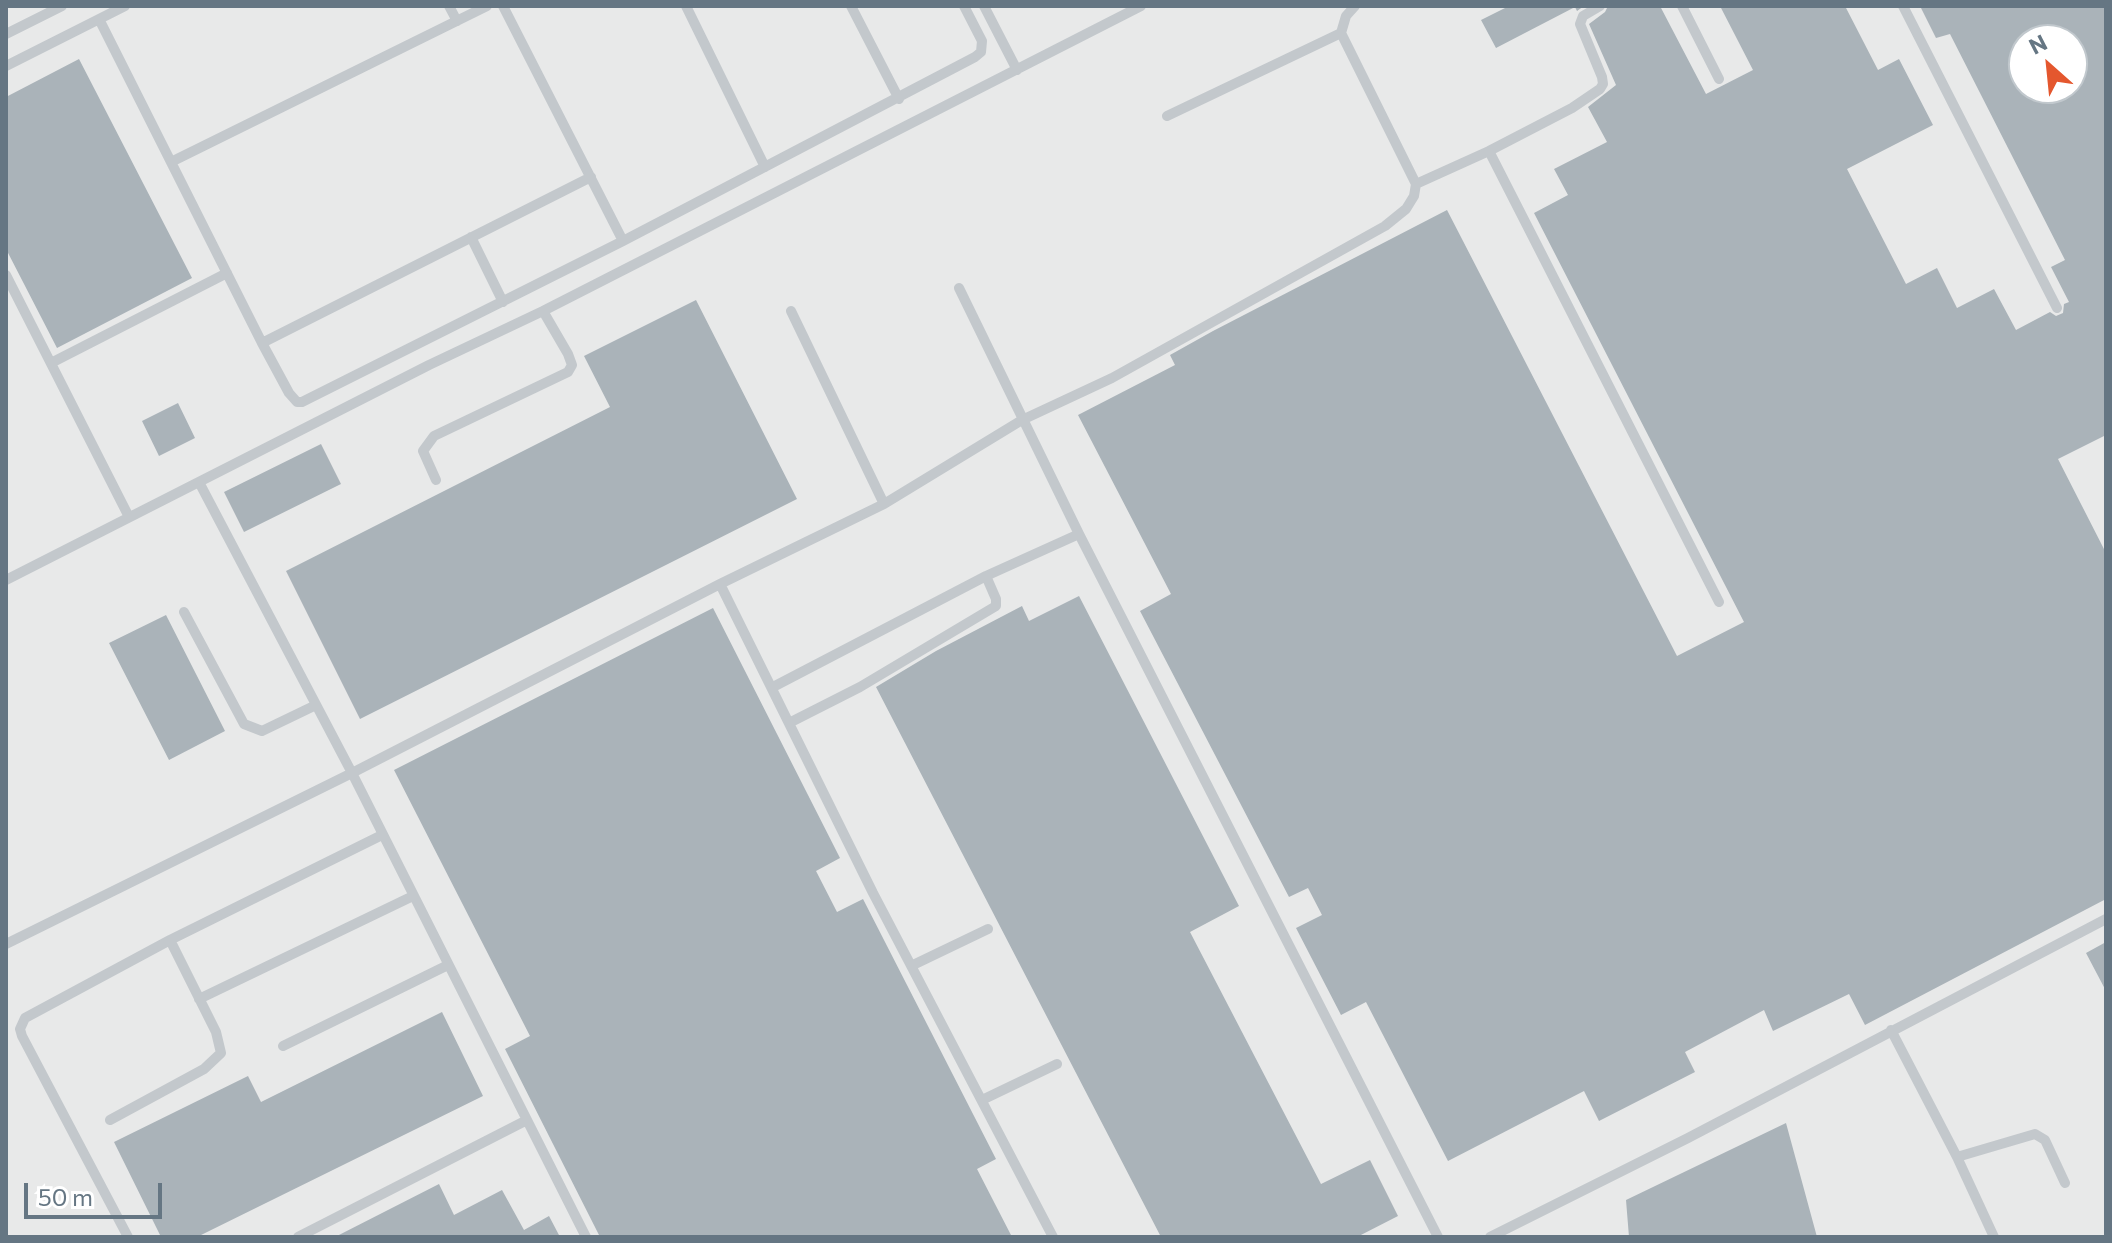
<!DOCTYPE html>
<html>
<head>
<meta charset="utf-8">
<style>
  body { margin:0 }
  #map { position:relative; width:2112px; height:1243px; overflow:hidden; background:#fafaf8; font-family:Commissioner,sans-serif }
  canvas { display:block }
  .frame { position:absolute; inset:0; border:8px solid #657683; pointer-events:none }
  .north { position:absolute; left:2008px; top:24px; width:80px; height:80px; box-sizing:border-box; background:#fff; border:2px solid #c1c8cd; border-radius:50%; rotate:333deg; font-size:22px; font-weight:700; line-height:32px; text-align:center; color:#657683 }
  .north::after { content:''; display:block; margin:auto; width:28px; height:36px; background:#e4572e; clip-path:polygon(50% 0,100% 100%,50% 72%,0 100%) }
  .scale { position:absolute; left:24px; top:1183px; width:138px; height:36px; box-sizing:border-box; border:4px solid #657683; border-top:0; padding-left:10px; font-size:24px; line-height:28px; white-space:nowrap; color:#657683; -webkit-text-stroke:6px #fff; paint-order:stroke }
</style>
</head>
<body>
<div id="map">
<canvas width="2112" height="1243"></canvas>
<div class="frame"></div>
<div class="north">N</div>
<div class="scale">50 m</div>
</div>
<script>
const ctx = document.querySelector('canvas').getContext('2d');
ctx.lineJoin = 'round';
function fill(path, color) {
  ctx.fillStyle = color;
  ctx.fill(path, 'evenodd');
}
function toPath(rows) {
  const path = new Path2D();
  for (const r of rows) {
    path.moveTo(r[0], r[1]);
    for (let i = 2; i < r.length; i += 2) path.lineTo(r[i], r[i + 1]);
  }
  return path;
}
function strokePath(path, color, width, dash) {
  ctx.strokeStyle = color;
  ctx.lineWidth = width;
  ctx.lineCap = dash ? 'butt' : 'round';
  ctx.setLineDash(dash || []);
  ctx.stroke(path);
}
fill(toPath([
  [6,6,2106,6,2106,1237,6,1237],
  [2024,40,2072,40,2072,88,2024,88]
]), '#e8e9e9');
fill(toPath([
  [1509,6,1584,6,1577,11,1575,7,1496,48,1481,20],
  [1608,6,1660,6,1706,94,1753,70,1720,6,1845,6,1878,70,1899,59,1933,125,1847,169,1906,284,1937,268,1957,308,1994,289,2016,330,2050,312,2056,316,2063,313,2064,304,2069,302,2051,267,2065,260,1950,34,1936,38,1920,6,2106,6,2106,435,2058,459,2106,553,2106,899,1865,1025,1849,994,1773,1031,1764,1010,1685,1052,1695,1072,1599,1121,1584,1091,1448,1161,1366,1002,1341,1015,1296,928,1322,915,1308,888,1289,897,1140,611,1171,594,1078,415,1175,365,1170,355,1213,331,1447,210,1677,656,1744,622,1534,213,1568,195,1554,169,1607,142,1588,107,1616,85,1589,24,1605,12],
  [2024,40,2072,40,2072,88,2024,88],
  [79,59,192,278,57,348,6,249,6,97],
  [696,300,797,499,360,719,286,571,610,407,584,356],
  [178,403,195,438,159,456,142,421],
  [321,444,341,484,244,532,224,492],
  [1079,596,1239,906,1190,932,1321,1184,1370,1160,1398,1216,1357,1237,1161,1237,876,687,936,651,1022,606,1029,621],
  [713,608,840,858,816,871,837,912,863,899,996,1159,977,1169,1012,1237,600,1237,505,1049,530,1036,394,770],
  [166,615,225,731,169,760,109,643],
  [2106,942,2106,991,2086,953],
  [442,1012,483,1096,197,1237,161,1237,114,1142,248,1076,261,1102],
  [1786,1123,1817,1237,1629,1237,1626,1200],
  [439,1184,454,1215,502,1190,524,1230,549,1216,560,1237,335,1237]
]), '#aab3b9');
strokePath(toPath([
  [449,6,457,21],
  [503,6,623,241],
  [686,6,765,167],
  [851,6,899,99],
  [984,6,1017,70],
  [1355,6,1346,16,1341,33,1416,184],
  [1682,6,1719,79],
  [1903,6,2057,308],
  [99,19,262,343,289,393,297,402,302,402,623,241,975,57,981,52,982,41,964,6],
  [6,34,62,6],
  [6,66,125,6],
  [1167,116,1341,33],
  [1489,151,1719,602],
  [171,162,487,6],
  [471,237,503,302],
  [6,275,129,517],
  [959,288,1079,534,1438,1237],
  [791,311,884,504],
  [262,343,591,177],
  [51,363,227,273],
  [436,480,423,451,434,436,568,372,572,365,568,354,543,311],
  [200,484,352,773,586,1237],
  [6,580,429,365,543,311,1141,6],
  [720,584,873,893,1053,1237],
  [184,612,244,724,262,731,316,705],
  [773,687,986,576,1079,534],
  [789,723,860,687,996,606,996,599,986,576],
  [6,944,352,773,720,584,884,504,1022,420,1112,378,1385,226,1406,209,1414,196,1416,184,1489,151,1572,108,1600,89,1603,84,1602,77,1580,24,1583,16,1600,6],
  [913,965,988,929],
  [199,999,413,896],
  [1891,1030,1957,1157,2035,1134,2045,1140,2065,1183],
  [283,1046,448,965],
  [982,1100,1057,1064],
  [110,1120,204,1069,221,1053,216,1032,170,940],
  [1957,1157,1994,1237],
  [128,1237,22,1036,20,1029,25,1018,170,940,382,835],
  [298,1237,527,1120],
  [1490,1237,1688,1138,2106,919]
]), '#c3c8cc', 10);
</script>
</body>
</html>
